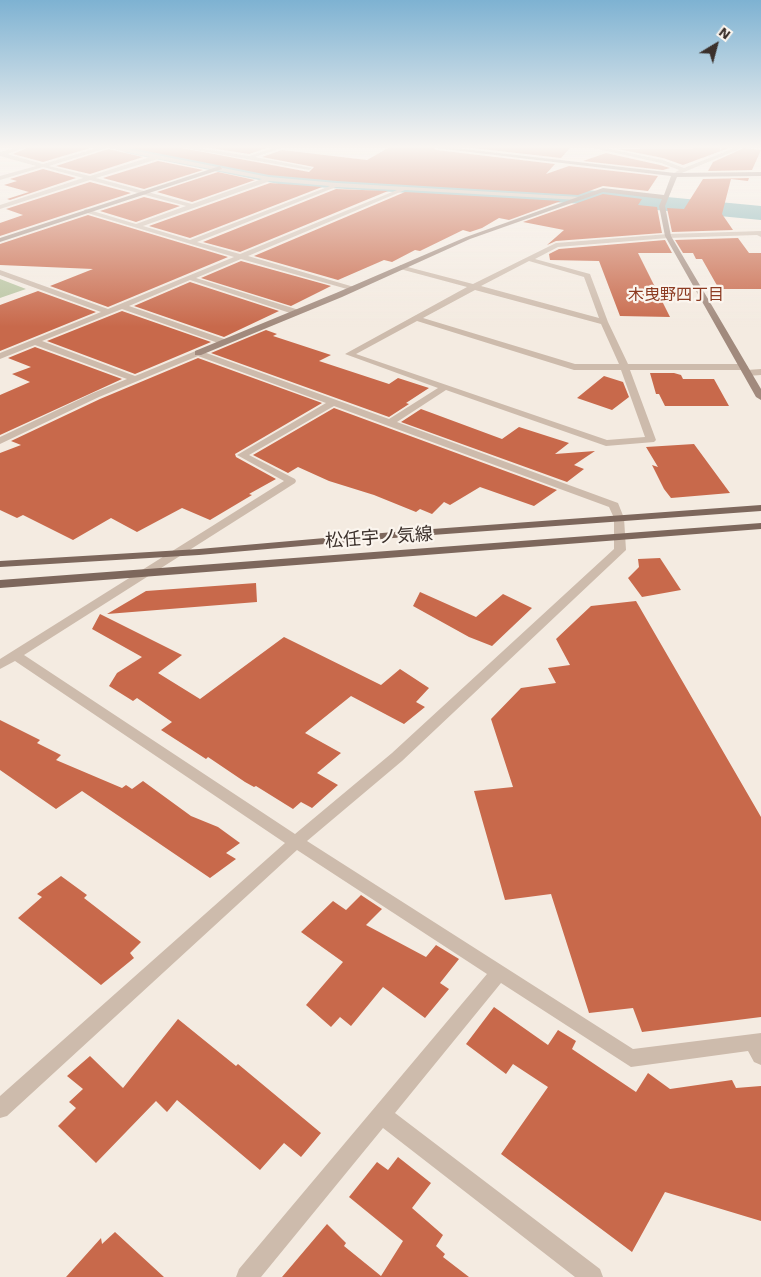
<!DOCTYPE html>
<html>
<head>
<meta charset="utf-8">
<style>
  body { margin:0 }
  #map { position:relative; width:761px; height:1277px; overflow:hidden; background:#f4ebe1; font-family:"Work Sans",sans-serif }
  canvas { display:block }
  .north { position:absolute; left:691px; top:20px; width:50px; height:50px; -webkit-text-stroke:4px #fbf5ee; paint-order:stroke; rotate:37deg; font-size:14px; font-weight:700; line-height:20px; text-align:center; color:#3b302b }
  .north::after { content:''; display:block; margin:auto; width:18px; height:22px; background:#3b302b; clip-path:polygon(50% 0,100% 100%,50% 72%,0 100%) }
</style>
</head>
<body>
<div id="map">
<canvas width="761" height="1277"></canvas>
<div class="north">N</div>
</div>
<script>
const ctx = document.querySelector('canvas').getContext('2d');
ctx.lineJoin = 'round';
function fill(path, color) {
  ctx.fillStyle = color;
  ctx.fill(path, 'evenodd');
}
function toPath(rows) {
  const path = new Path2D();
  for (const r of rows) {
    path.moveTo(r[0], r[1]);
    for (let i = 2; i < r.length; i += 2) path.lineTo(r[i], r[i + 1]);
  }
  return path;
}
function drawText(font, color, halo, rows, align = 'center') {
  ctx.font = font + ' "Work Sans","Noto Sans JP",sans-serif';
  ctx.lineWidth = 4.5;
  ctx.setLineDash([]);
  ctx.textBaseline = 'middle';
  ctx.strokeStyle = halo;
  ctx.fillStyle = color;
  for (const [text, x, y, turn = 0] of rows) {
    ctx.save();
    ctx.translate(x, y);
    ctx.rotate((+turn || 0) * Math.PI / 180);
    ctx.textAlign = isNaN(turn) ? turn : align;
    if (halo) ctx.strokeText(text, 0, 0);
    ctx.fillText(text, 0, 0);
    ctx.restore();
  }
}
fill(toPath([
  [0,279,26,289,0,298]
]), '#b8c4a0');
fill(toPath([
  [121,148,164,148,283,171,615,192,761,206,761,220,615,206,283,185,131,154,124,152,121,148]
]), '#7fb0b2');
fill(toPath([
  [27,148,90,148,43,162,13,154],
  [131,148,182,148,309,172,314,167,262,157,282,150,367,160,388,148,434,148,436,150,555,164,546,174,569,166,658,176,648,191,603,186,578,195,337,181,269,175],
  [211,148,267,148,249,154],
  [473,148,570,148,561,158],
  [720,148,720,151,722,148,729,148,683,165,663,158,618,149],
  [744,148,761,150,752,170,708,171,713,162],
  [108,149,143,157,90,174,56,166],
  [606,153,660,165,670,168,663,170,583,161],
  [158,161,203,170,144,189,103,178],
  [43,169,76,178,10,200,7,199,29,192,4,185,17,181,10,179],
  [218,172,255,180,192,202,157,192],
  [749,178,748,181,731,179,722,214,733,230,672,232,667,208,684,209,703,179],
  [90,182,131,193,0,236,0,223,23,215,6,209],
  [270,183,322,187,190,238,149,226],
  [336,189,388,191,240,252,203,242],
  [405,192,561,201,509,220,499,218,482,228,470,232,463,230,420,251,415,250,392,262,384,260,338,280,254,256],
  [603,194,642,199,638,205,657,207,662,233,556,241,547,245,564,230,523,222],
  [144,197,180,206,136,222,100,211],
  [88,215,228,257,108,307,50,286,93,269,0,265,0,244],
  [738,238,749,253,761,253,761,289,719,289,702,259,696,259,693,253,683,253,675,240],
  [665,240,672,253,638,253,670,317,620,316,599,261,550,260,549,254,559,249],
  [241,261,331,286,291,306,201,278],
  [190,282,279,311,224,337,134,306],
  [38,291,96,312,0,351,0,305],
  [122,311,211,342,135,374,47,341],
  [266,330,277,334,273,336,331,355,319,361,389,384,398,378,429,388,406,403,409,404,389,417,211,353],
  [35,347,122,379,0,435,0,395,30,382,12,374,31,367,8,358],
  [198,358,322,403,235,454,236,457,276,479,249,494,252,495,210,520,182,508,137,532,111,518,73,540,23,515,17,518,0,510,0,453,21,445,11,441,100,399],
  [650,373,674,373,681,375,683,379,714,379,729,406,665,406,659,394,656,394],
  [604,376,623,382,629,397,612,410,577,398],
  [334,408,557,490,534,506,480,487,450,505,444,502,432,514,420,509,416,512,374,495,329,481,298,467,288,473,253,455],
  [421,409,502,439,519,427,569,443,555,454,595,451,574,465,584,469,567,482,401,422],
  [694,444,730,493,671,498,664,489,652,465,658,467,646,447],
  [660,558,681,590,642,597,628,578,639,567,638,559],
  [256,583,257,602,107,614,146,591],
  [420,592,476,617,503,594,532,608,492,646,469,637,413,606],
  [636,601,761,817,761,1017,642,1032,633,1008,589,1013,551,894,505,900,474,791,513,787,491,719,521,688,556,683,548,668,570,665,556,639,591,606],
  [100,614,182,655,158,673,200,699,284,637,381,685,400,669,429,688,416,702,425,707,404,724,351,696,305,733,341,753,317,773,338,785,312,808,301,802,293,809,256,786,254,787,245,782,208,757,206,759,161,730,172,722,137,698,133,701,109,686,117,673,142,657,92,629],
  [0,720,40,740,37,743,61,755,56,760,122,788,126,785,132,789,143,781,191,816,218,827,240,843,226,853,236,859,210,878,82,791,56,809,0,770],
  [61,876,87,895,84,898,141,942,130,953,134,958,101,985,18,918,42,897,37,894],
  [361,895,382,909,366,925,426,957,436,945,459,959,440,983,449,989,425,1018,383,987,351,1026,340,1017,331,1027,306,1005,343,962,301,932,333,901,346,910],
  [494,1007,548,1045,558,1030,576,1041,572,1049,636,1092,648,1073,670,1089,732,1080,736,1088,761,1086,761,1221,665,1192,632,1252,501,1154,548,1087,513,1064,506,1074,466,1044],
  [178,1019,236,1066,238,1064,321,1133,301,1157,284,1143,260,1170,177,1100,167,1112,156,1101,96,1163,58,1126,76,1108,69,1102,83,1089,67,1076,90,1056,123,1088],
  [398,1157,431,1183,412,1208,443,1235,436,1246,445,1254,443,1257,469,1277,282,1277,327,1224,346,1243,344,1246,381,1276,403,1241,349,1197,377,1162,388,1170],
  [115,1232,164,1277,66,1277,101,1238,102,1244]
]), '#c8694b');
fill(toPath([
  [15,148,25,148,7,154,43,164,97,148,107,148,49,166,90,176,150,157,109,148,121,148,269,177,337,183,581,197,581,199,579,200,405,190,248,256,354,287,354,291,241,259,196,278,299,310,299,314,293,314,190,280,129,306,227,340,227,344,221,344,122,309,42,341,135,376,198,350,389,419,438,388,345,354,467,287,400,269,400,265,473,284,556,243,668,234,761,231,761,237,757,235,668,238,558,247,535,259,590,274,608,322,628,364,744,364,748,367,744,370,630,370,656,440,654,442,606,446,446,390,397,422,618,503,624,518,626,550,402,761,307,841,633,1049,761,1033,761,1065,754,1062,748,1051,631,1067,501,983,395,1113,600,1269,603,1277,575,1277,383,1128,261,1277,236,1277,239,1269,487,974,297,850,7,1116,0,1118,0,1096,285,843,15,661,0,669,0,659,284,481,237,455,326,403,198,356,99,397,0,444,0,437,93,393,127,379,35,345,0,359,0,353,101,312,0,275,0,270,108,309,234,257,84,212,84,210,86,209,136,224,186,206,90,180,0,209,0,205,83,178,43,167,0,180,0,176,36,166,0,156,0,152,15,148],
  [158,159,262,179,192,204,96,178,158,159],
  [270,181,330,186,190,240,143,226,270,181],
  [336,187,397,190,240,254,197,242,336,187],
  [529,261,584,277,599,318,481,286,529,261],
  [475,290,601,324,619,364,575,364,423,318,475,290],
  [417,321,574,370,621,370,645,437,607,440,356,354,417,321],
  [334,406,609,507,614,518,614,549,392,753,295,834,24,655,295,483,296,481,295,479,249,455,334,406],
  [184,148,198,148,249,156,273,148,282,148,255,157,312,168,309,170,184,148],
  [593,148,605,148,663,160,684,168,734,148,742,148,677,175,674,173,679,170,661,163,593,148],
  [761,369,761,375,747,376,743,373,747,370,761,369]
]), '#cdbbac');
fill(toPath([
  [436,148,455,148,675,173,761,172,761,176,677,177,665,206,671,236,761,389,761,400,756,397,665,236,659,206,662,199,603,192,470,239,342,297,201,355,195,355,195,351,336,293,466,237,603,188,664,195,671,176,436,148],
  [220,166,222,169,0,242,0,238,220,166]
]), '#a18a7d');
fill(toPath([
  [761,505,761,511,405,537,199,555,0,567,0,561,199,549,405,531,761,505],
  [761,523,761,529,0,588,0,580,761,523]
]), '#7d675c');
const sky = ctx.createLinearGradient(0, 0, 0, 327);
sky.addColorStop(0, '#7eb2d2');
sky.addColorStop(0.45, '#faf6f2');
sky.addColorStop(1, '#faf6f200');
ctx.fillStyle = sky;
ctx.fillRect(0, 0, 761, 327);
drawText('16px', '#8c3b22', '#fbf5ee', [
  ["木曳野四丁目",676,295]
]);
drawText('18px', '#3b302b', '#fbf5ee', [
  ["松任宇ノ気線",379,538,-4]
]);
</script>
</body>
</html>
